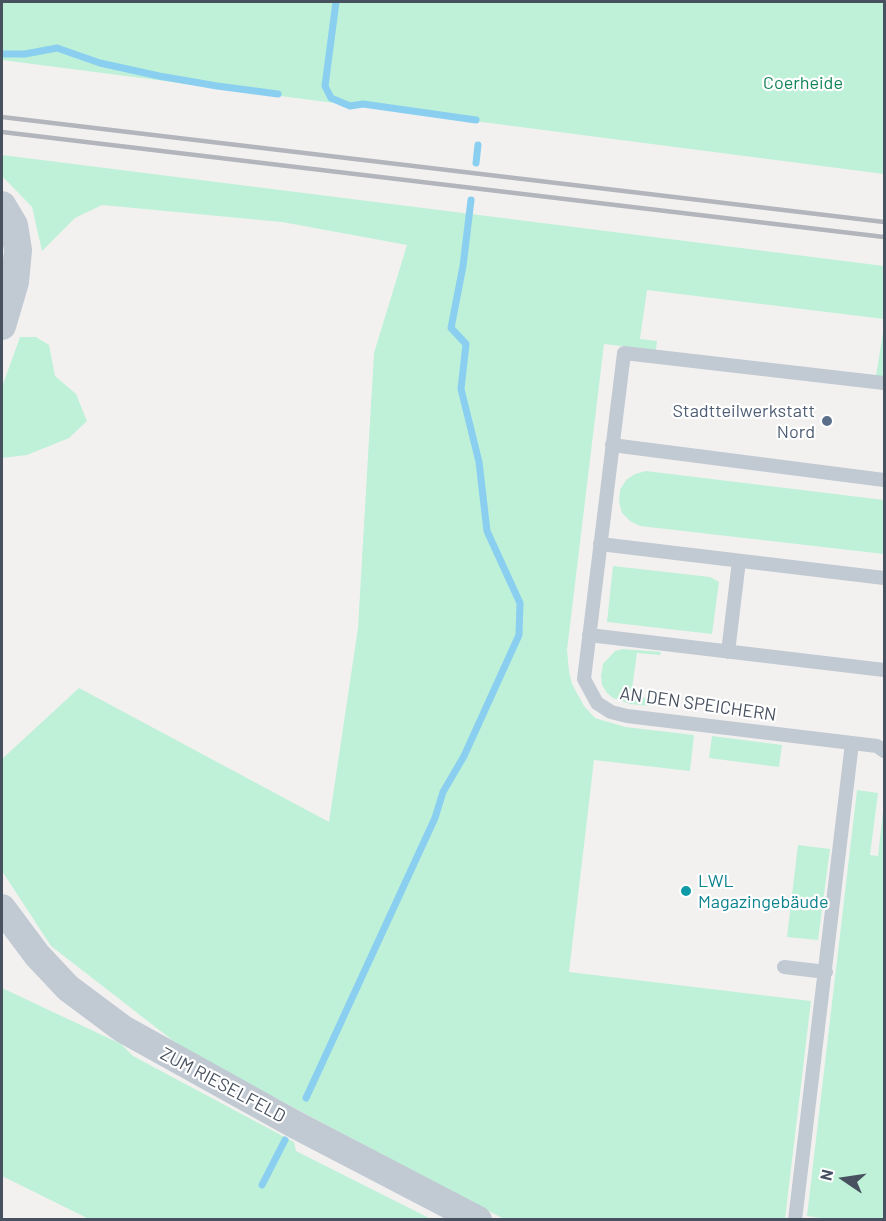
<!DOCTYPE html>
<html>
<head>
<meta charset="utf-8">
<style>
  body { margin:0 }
  #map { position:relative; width:886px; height:1221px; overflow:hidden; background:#f3f1f0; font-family:Barlow,sans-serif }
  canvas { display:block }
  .frame { position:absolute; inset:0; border:3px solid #47515f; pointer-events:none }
  .north { position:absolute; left:814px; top:1149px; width:60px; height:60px; -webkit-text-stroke:4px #fff; paint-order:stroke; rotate:283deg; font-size:16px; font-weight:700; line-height:24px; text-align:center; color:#47515f }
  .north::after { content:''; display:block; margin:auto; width:21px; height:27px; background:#47515f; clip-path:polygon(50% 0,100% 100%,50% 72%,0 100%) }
</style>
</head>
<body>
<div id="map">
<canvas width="886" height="1221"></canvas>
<div class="frame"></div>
<div class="north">N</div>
</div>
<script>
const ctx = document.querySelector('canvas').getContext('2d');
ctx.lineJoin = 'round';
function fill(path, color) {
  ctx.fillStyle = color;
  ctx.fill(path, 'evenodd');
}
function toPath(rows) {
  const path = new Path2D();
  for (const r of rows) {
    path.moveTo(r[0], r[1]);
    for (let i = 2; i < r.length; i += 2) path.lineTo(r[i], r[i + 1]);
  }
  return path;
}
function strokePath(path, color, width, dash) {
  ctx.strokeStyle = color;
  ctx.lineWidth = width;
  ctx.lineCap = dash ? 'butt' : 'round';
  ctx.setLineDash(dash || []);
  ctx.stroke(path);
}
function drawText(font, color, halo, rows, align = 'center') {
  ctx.font = font + ' Barlow,sans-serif';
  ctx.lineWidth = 4.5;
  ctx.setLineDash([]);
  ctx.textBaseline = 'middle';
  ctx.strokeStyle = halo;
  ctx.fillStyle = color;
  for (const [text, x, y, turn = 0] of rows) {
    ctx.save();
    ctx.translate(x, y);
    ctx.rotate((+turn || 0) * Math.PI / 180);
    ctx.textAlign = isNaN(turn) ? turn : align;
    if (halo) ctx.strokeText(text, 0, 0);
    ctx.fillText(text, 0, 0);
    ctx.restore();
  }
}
fill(toPath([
  [2,2,884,2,884,174,2,60],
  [2,155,884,266,884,319,647,290,640,339,657,341,656,350,604,344,567,650,569,671,572,684,584,706,595,718,625,727,694,735,690,771,594,760,569,972,811,1001,785,1219,504,1219,185,1050,51,946,2,871,2,759,79,688,329,822,358,628,374,353,407,245,282,222,102,205,75,218,42,251,32,207,2,176],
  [884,326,884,377,876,376],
  [20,337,36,337,49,345,55,376,76,394,87,421,69,438,27,455,2,458,2,387],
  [646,471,884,500,884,554,640,526,630,521,622,513,619,502,620,490,626,480,635,474],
  [613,566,710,577,719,582,712,634,607,622],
  [623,649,661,652,660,655,637,653,631,696,652,699,651,706,630,704,613,698,607,693,602,685,601,676,603,664,615,651],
  [712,736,782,745,779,767,709,758],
  [857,790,878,793,870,855,878,856,884,802,884,1219,835,1220,807,1216],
  [798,845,830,849,818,940,787,937],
  [2,988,121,1044,133,1056,294,1142,296,1151,431,1219,89,1219,2,1176]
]), '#bef1d8');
strokePath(toPath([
  [336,2,325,86,331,98,350,106,363,104,476,120],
  [2,54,25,54,57,48,100,63,159,76,217,86,278,94],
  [476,163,478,145],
  [306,1098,435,818,443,792,464,756,519,635,520,603,487,531,479,462,461,389,466,344,451,328,463,266,471,200],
  [262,1185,285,1140]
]), '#8acff0', 7);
strokePath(toPath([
  [884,383,624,353,584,679,597,703,611,712,627,716,877,746,884,751],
  [612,445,884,480],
  [600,544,884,578],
  [589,635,884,670],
  [728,652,739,561],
  [784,967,826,972],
  [795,1220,852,743]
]), '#c1c9d3', 14);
strokePath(toPath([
  [2,205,14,225,18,250,15,282,2,326],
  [2,908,37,955,68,988,123,1029,294,1124,478,1220]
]), '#c1c9d3', 28);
strokePath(toPath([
  [2,117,884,222],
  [2,132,884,237]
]), '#b2b5bb', 4.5);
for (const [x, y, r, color] of [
  [827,421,6,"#5c6f8a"],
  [686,891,6,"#0f9aa8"]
]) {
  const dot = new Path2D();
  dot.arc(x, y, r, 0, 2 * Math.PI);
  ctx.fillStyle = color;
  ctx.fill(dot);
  strokePath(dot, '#fff', 2);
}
drawText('18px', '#148559', '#fff', [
  ["Coerheide",803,83]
]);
drawText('18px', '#4e5e75', '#fff', [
  ["Stadtteilwerkstatt",815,411],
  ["Nord",815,432]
], 'right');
drawText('18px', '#47515f', '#fff', [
  ["AN DEN SPEICHERN",698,704,8],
  ["ZUM RIESELFELD",223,1085,28]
]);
drawText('18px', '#0d838f', '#fff', [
  ["LWL",698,881],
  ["Magazingebäude",698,902]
], 'left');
</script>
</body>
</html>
